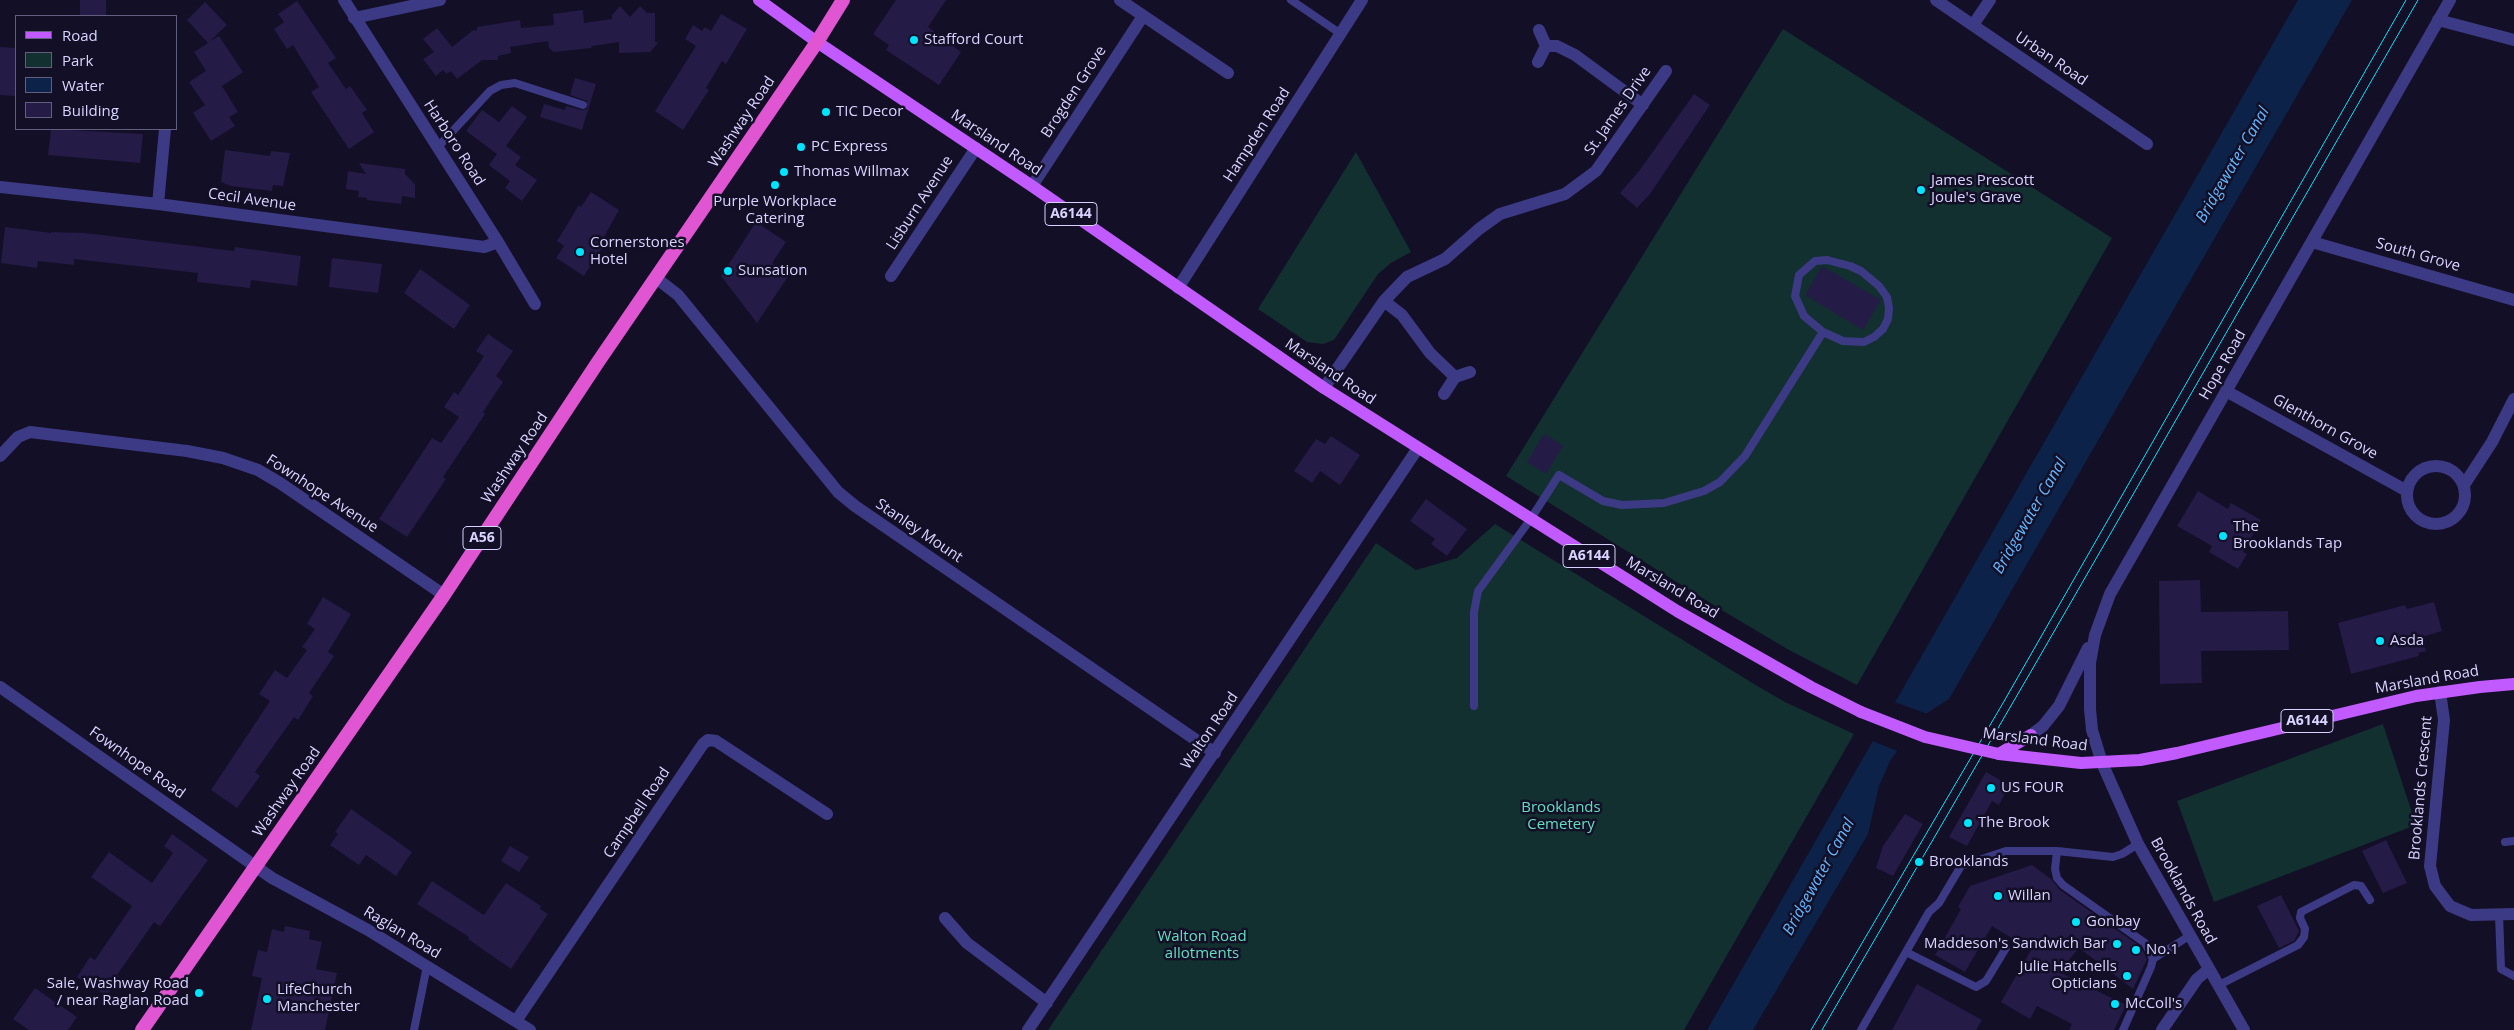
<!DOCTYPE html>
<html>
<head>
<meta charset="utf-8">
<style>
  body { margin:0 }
  #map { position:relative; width:2514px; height:1030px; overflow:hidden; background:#130f26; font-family:"Open Sans",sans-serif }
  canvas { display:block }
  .legend { position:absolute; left:15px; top:15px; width:162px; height:115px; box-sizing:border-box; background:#130f26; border:1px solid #625e7d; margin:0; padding:6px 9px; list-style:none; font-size:15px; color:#d9d4ff }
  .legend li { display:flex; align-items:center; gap:10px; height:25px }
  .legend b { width:25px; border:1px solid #625e7d }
</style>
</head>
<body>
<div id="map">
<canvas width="2514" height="1030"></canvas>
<ul class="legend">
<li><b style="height:6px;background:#c25bff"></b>Road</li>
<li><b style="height:14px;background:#12302f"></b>Park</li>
<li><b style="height:14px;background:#0c2248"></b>Water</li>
<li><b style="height:14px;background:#241b47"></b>Building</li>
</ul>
</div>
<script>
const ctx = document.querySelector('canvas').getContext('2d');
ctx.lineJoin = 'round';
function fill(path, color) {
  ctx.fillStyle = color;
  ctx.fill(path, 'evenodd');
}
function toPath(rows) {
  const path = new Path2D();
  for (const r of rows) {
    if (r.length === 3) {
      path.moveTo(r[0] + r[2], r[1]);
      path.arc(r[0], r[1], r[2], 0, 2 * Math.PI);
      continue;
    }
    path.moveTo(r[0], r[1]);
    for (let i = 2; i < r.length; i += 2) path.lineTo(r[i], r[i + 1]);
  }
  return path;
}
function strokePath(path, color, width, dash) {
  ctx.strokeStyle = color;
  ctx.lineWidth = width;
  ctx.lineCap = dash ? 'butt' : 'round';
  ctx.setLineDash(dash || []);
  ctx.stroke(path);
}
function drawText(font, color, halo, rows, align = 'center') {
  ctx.font = font + ' "Open Sans",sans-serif';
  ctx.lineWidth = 5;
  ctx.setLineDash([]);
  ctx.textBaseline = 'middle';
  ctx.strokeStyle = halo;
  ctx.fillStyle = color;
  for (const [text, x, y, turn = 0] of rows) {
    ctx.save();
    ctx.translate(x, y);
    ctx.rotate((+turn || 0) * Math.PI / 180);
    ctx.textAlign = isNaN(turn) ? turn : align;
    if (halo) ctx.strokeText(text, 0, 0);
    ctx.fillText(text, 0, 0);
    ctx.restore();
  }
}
fill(toPath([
  [1783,29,2112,238,1857,685,1789,650,1725,612,1506,476],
  [1356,152,1411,252,1391,263,1378,274,1334,340,1323,344,1307,342,1258,309],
  [1495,524,1754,684,1785,702,1854,734,1684,1030,1048,1030,1376,543,1416,570,1457,558],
  [2383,724,2416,825,2214,902,2177,801]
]), '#12302f');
fill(toPath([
  [2298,0,2352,0,1949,699,1921,717,1890,761,1879,786,1868,834,1753,1030,1707,1030]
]), '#0c2248');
fill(toPath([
  [1892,701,1930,715,1923,719,1900,752,1870,740]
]), '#130f26');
fill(toPath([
  [80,0,106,0,106,16,80,16],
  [896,0,946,0,928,27,955,46,954,47,961,52,939,85,886,50,889,45,873,34],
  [297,1,336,58,328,63,346,89,350,86,367,110,362,113,374,132,349,149,311,92,319,87,293,45,287,49,274,29,284,22,278,14],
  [205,2,227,25,210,41,219,36,243,72,222,86,238,112,229,117,235,126,211,141,193,113,205,105,189,82,206,71,194,52,208,43,187,20],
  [620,6,630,17,640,6,647,13,655,13,655,41,658,43,650,52,619,53,619,42,592,46,591,48,554,52,549,48,548,41,510,47,511,53,498,56,498,60,482,60,457,79,451,71,446,74,443,70,436,76,423,59,434,52,423,39,437,28,452,47,472,31,477,30,477,27,520,20,521,28,554,25,553,14,583,10,584,23,612,19,612,15],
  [721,14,747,29,726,64,722,61,706,88,709,90,683,130,655,111,696,46,685,39,693,25,702,31,705,27,711,31],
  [0,47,16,48,15,96,0,95],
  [575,78,596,84,582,130,540,117,544,104,565,110,566,106,582,110,587,109,587,101,570,95],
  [1694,94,1710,105,1650,194,1637,208,1620,193,1639,171],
  [512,106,527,117,506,146,521,157,515,165,537,180,522,201,505,188,510,181,489,165,497,154,466,131,482,110,499,122],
  [51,129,143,134,140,163,48,155],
  [225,150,270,156,271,151,290,153,283,186,273,185,272,191,231,186,221,182],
  [359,163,405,169,405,174,415,184,415,198,402,196,401,204,367,200,367,198,358,197,359,191,346,189,348,171,366,174],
  [591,192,619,210,601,242,604,245,584,276,556,258,564,246,557,241,579,205,581,207],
  [756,222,786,242,772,263,789,275,757,323,721,276],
  [5,227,51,233,51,232,85,233,234,251,235,247,301,256,297,286,251,280,250,288,197,282,198,273,74,259,74,265,38,261,37,268,1,263],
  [332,258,382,264,378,293,329,287],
  [1822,266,1881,300,1863,330,1805,295],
  [420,269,470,305,454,329,404,293],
  [488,334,513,351,496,376,503,382,483,412,485,414,443,477,446,479,407,537,379,519,432,438,441,443,459,417,444,407,454,392,458,395,484,356,476,351],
  [1544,434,1563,446,1546,474,1527,462],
  [1331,436,1360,455,1340,485,1320,471,1312,483,1294,471,1316,439,1325,444],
  [2198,491,2228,509,2231,503,2261,520,2243,552,2247,554,2238,569,2209,552,2212,546,2177,526],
  [1426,499,1467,529,1447,556,1431,544,1435,539,1410,521],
  [2200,580,2201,612,2288,611,2289,650,2201,651,2202,683,2160,684,2159,581],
  [323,597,351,614,328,652,334,656,309,693,313,696,298,720,294,717,255,772,260,776,237,808,211,790,270,701,259,694,275,670,287,678,307,650,302,647,315,629,307,624],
  [2434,602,2442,631,2422,637,2426,651,2418,653,2419,656,2351,674,2338,623,2405,605,2407,609],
  [1986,772,2009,785,1999,805,1992,801,1967,846,1949,837],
  [351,809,412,852,396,876,366,855,359,865,330,845,338,834,335,832],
  [1905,814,1923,824,1893,876,1876,868,1883,846],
  [172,834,208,860,160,926,154,922,117,975,119,976,107,996,77,977,90,957,95,960,132,906,91,877,109,852,152,883,173,853,164,846],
  [2386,840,2407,883,2383,893,2362,851],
  [510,846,529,857,519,872,501,861],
  [2032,865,2051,879,2060,890,2141,947,2147,959,2133,989,2079,948,2059,972,2126,1005,2114,1030,2069,1030,2072,1024,2037,1006,2030,1019,2001,1002,2031,950,1992,926,1965,972,1935,955,1961,909,1958,907,1970,886],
  [432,881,484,915,506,883,541,906,540,909,548,914,511,969,468,939,469,937,417,904],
  [2281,895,2299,931,2294,941,2279,948,2257,906],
  [285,926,310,931,309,939,322,942,316,969,337,973,325,1030,251,1030,262,978,252,976,258,950,267,952,272,929,284,932],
  [1917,984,1982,1020,1976,1030,1892,1030],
  [35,988,77,1017,68,1030,29,1030,13,1019]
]), '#241b47');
strokePath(toPath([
  [1291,0,1341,34],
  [437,148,490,91,501,85,515,83,583,105],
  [1827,260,1850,266,1861,271,1879,286,1887,297,1889,308,1888,319,1883,329,1874,337,1864,342,1843,341,1823,332,1804,316,1795,296,1799,275,1815,261,1827,260],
  [1474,706,1474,612,1478,591,1530,520,1559,475,1603,501,1622,505,1664,503,1704,491,1720,482,1745,456,1823,332],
  [2505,842,2514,841],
  [2057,851,2055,869,2057,878,2063,885,2145,943,2153,959,2151,967,2123,1030],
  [2499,914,2501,969,2514,976],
  [1906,952,1976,987,1986,981,2006,948],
  [2153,959,2189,936],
  [2219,985,2298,945,2304,937,2305,929,2300,918,2301,912,2354,885,2361,886,2370,900],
  [414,1030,427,966],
  [1861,1030,1929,912,1939,903,1961,866,2006,851,2057,851,2113,857,2122,854,2138,844]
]), '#3d3a85', 8);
strokePath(toPath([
  [344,0,498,242,535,304],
  [1120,0,1228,73],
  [1936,0,2147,144],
  [354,18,440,0],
  [2438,20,2514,40],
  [1973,25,1990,0],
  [1539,30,1546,46,1557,46,1575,55,1643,105],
  [1538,62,1546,46],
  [1032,186,1143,16],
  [0,187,158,204,484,247,498,242],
  [158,204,165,129],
  [2312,242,2514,300],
  [891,276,976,148],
  [656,278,678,295,838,492,855,506,1215,753],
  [1178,288,1362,0],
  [1384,301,1402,315,1430,353,1455,377],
  [1324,388,1384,301,1407,277,1445,259,1479,229,1500,214,1565,194,1596,171,1666,71],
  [2226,391,2407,491],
  [1444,394,1455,377,1470,372],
  [0,456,18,437,30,432,187,451,223,458,258,470,280,483,444,595],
  [2436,495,29],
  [2464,485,2492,442,2514,399],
  [0,687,272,878,368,930,530,1030],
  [2440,692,2444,720,2430,866,2435,886,2450,906,2471,915,2514,914],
  [945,918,967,943,1047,1003],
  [516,1021,703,744,708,740,716,741,827,814],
  [1028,1030,1418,448],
  [2162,1030,2197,979,2209,969]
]), '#3d3a85', 12);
strokePath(toPath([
  [2031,735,2043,726,2059,706,2088,648],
  [2244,1030,2138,844,2102,763,2092,730,2090,709,2090,663,2095,635,2110,594,2450,0]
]), '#3d3a85', 12);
strokePath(toPath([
  [759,0,817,42,1032,186,1324,388,1677,611,1811,687,1861,712],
  [1999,754,2081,763,2140,760,2177,753,2416,696,2480,687,2514,684],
  [1999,754,2031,735]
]), '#c25bff', 12);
strokePath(toPath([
  [142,1030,444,595,598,362,817,42,843,0]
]), '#e055d1', 14);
strokePath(toPath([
  [1811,1030,2003,703,2406,0],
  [1822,1030,2033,668,2418,0]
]), '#00e5ff', 1);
strokePath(toPath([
  [1861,712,1925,737,1999,754]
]), '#c25bff', 12);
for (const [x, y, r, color] of [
  [914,40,5,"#00e5ff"],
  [826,112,5,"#00e5ff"],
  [801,147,5,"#00e5ff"],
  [784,172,5,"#00e5ff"],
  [775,185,5,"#00e5ff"],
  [1921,190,5,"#00e5ff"],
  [580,252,5,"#00e5ff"],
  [728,271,5,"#00e5ff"],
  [2223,536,5,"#00e5ff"],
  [2380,641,5,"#00e5ff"],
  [1991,788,5,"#00e5ff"],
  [1968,823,5,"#00e5ff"],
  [1919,862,5,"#00e5ff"],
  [1998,896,5,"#00e5ff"],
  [2076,922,5,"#00e5ff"],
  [2117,944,5,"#00e5ff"],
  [2136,950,5,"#00e5ff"],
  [2127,976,5,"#00e5ff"],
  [199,993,5,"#00e5ff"],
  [267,999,5,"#00e5ff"],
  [2115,1004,5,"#00e5ff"]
]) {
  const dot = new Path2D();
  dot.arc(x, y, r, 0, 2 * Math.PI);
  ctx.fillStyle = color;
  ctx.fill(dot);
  strokePath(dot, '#130f26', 2);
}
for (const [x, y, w] of [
  [1071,214,52],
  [482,538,38],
  [1589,556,52],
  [2307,721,52]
]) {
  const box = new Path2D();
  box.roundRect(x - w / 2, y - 11.5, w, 23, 4);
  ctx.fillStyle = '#130f26';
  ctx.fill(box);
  strokePath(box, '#d9d4ff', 1);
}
drawText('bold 14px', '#d9d4ff', null, [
  ["A6144",1071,214],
  ["A56",482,538],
  ["A6144",1589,556],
  ["A6144",2307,721]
]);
drawText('15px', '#d9d4ff', '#130f26', [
  ["Stafford Court",924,40],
  ["TIC Decor",836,112],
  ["PC Express",811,147],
  ["Thomas Willmax",794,172],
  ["James Prescott",1931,181],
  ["Joule's Grave",1931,198],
  ["Purple Workplace",775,202,"center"],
  ["Catering",775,219,"center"],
  ["Cornerstones",590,243],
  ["Hotel",590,260],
  ["Sunsation",738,271],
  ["The",2233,527],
  ["Brooklands Tap",2233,544],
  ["Asda",2390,641],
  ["US FOUR",2001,788],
  ["The Brook",1978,823],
  ["Brooklands",1929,862],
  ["Willan",2008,896],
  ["Gonbay",2086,922],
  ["Maddeson's Sandwich Bar",2107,944,"right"],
  ["No.1",2146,950],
  ["Julie Hatchells",2117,967,"right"],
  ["Opticians",2117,984,"right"],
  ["Sale, Washway Road",189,984,"right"],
  ["/ near Raglan Road",189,1001,"right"],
  ["LifeChurch",277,990],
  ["Manchester",277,1007],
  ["McColl's",2125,1004]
], 'left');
drawText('15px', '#d9d4ff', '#130f26', [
  ["Urban Road",2051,59,34],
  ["Brogden Grove",1074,92,-57],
  ["St. James Drive",1618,111,-55],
  ["Washway Road",742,122,-56],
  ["Hampden Road",1257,135,-57],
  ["Harboro Road",454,143,57],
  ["Marsland Road",996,143,34],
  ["Cecil Avenue",252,200,8],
  ["Lisburn Avenue",920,203,-57],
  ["South Grove",2418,255,16],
  ["Hope Road",2223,365,-60],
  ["Marsland Road",1330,372,34],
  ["Glenthorn Grove",2325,427,29],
  ["Washway Road",515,458,-56],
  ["Fownhope Avenue",322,494,33],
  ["Stanley Mount",919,531,34],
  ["Marsland Road",1672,588,31],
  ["Marsland Road",2427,680,-10],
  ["Walton Road",1210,731,-56],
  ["Marsland Road",2035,740,7],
  ["Fownhope Road",137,763,35],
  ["Brooklands Crescent",2421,788,-85],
  ["Washway Road",287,792,-55],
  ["Campbell Road",637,813,-56],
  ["Brooklands Road",2183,891,61],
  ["Raglan Road",402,933,31]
]);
drawText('15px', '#5fe0c0', '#130f26', [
  ["Brooklands",1561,808],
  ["Cemetery",1561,825],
  ["Walton Road",1202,937],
  ["allotments",1202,954]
]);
drawText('italic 16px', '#62b6ff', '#130f26', [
  ["Bridgewater Canal",2233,165,-60],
  ["Bridgewater Canal",2030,516,-60],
  ["Bridgewater Canal",1819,877,-61]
]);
</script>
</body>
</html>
